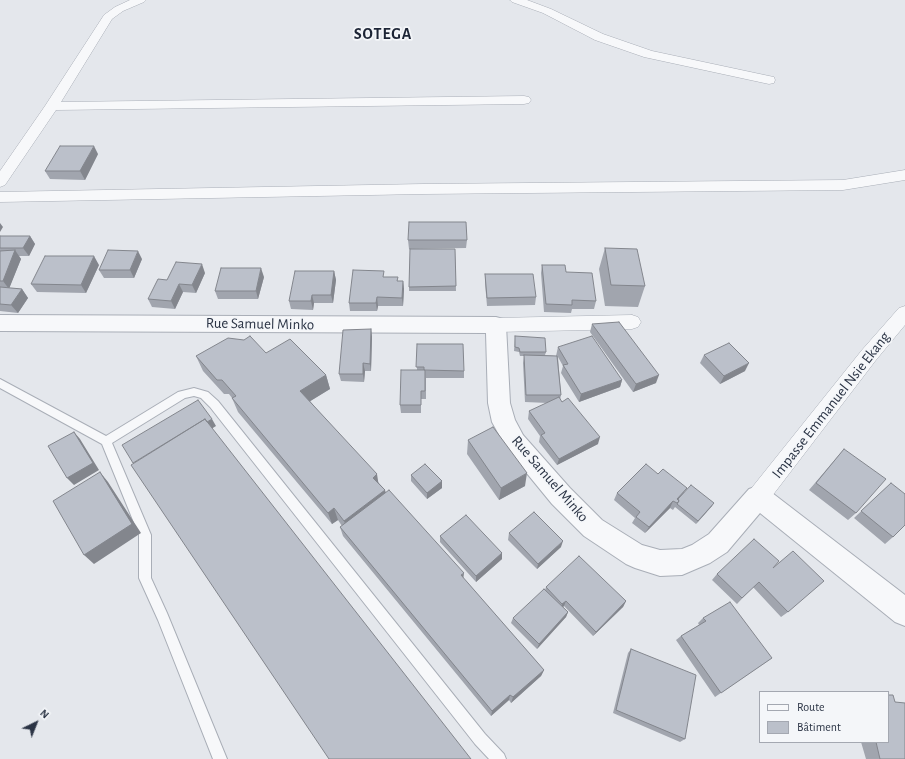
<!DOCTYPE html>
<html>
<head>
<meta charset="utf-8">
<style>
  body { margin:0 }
  #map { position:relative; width:905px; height:759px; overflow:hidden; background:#e4e7ec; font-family:"Alegreya Sans",sans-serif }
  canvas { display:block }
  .legend { position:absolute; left:759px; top:691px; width:130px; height:52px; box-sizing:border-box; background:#f4f6f9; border:1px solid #a4a8b1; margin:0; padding:5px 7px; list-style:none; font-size:12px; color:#2b3445 }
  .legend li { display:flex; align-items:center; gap:8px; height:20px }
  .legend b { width:20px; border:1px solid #a4a8b1 }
  .north { position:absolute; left:16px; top:703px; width:40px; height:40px; -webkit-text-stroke:3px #f4f6f9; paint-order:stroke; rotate:43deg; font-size:11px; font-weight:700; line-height:16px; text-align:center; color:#2b3445 }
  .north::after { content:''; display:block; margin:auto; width:14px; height:18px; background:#2b3445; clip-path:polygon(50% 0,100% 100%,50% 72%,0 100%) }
</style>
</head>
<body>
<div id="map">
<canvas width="905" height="759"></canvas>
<ul class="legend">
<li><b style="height:5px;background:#f7f8fa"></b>Route</li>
<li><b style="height:11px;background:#bbc0ca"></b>Bâtiment</li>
</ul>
<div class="north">N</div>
</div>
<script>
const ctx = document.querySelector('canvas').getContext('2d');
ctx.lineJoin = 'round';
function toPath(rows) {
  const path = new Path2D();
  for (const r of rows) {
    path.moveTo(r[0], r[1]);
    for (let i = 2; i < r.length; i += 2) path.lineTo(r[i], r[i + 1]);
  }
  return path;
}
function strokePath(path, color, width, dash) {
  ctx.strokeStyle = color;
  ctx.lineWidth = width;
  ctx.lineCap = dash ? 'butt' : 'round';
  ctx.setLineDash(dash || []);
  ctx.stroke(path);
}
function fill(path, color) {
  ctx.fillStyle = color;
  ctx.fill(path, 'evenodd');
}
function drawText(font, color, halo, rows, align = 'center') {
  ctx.font = font + ' "Alegreya Sans",sans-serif';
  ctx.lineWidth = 3.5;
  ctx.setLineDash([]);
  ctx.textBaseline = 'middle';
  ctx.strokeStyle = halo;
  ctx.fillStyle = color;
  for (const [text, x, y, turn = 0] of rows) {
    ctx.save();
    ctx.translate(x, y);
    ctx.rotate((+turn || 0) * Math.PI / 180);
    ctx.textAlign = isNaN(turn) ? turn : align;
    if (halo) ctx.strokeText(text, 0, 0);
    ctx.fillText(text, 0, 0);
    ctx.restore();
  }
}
const service = toPath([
  [0,379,106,436,178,392,194,388,208,392,218,401,485,734,504,754,506,759,489,759,475,744,210,407,201,398,194,396,185,398,112,443,151,535,151,578,167,613,227,759,213,759,158,620,139,578,139,535,102,444,0,388,0,379]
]);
const minor = toPath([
  [130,0,146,0,144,2,123,11,112,19,61,102,524,96,529,97,531,100,529,103,524,104,56,110,5,185,0,187,0,171,45,106,104,15,115,7,130,0],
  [510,0,527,0,551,9,603,34,652,51,769,76,774,77,775,80,774,83,769,84,644,57,595,40,543,13,512,2,510,0],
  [905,170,905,180,843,190,423,194,0,202,0,192,423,184,843,180,905,170],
  [905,306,905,325,876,360,766,504,758,507,750,504,747,497,750,490,862,350,899,308,905,306],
  [632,315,638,317,641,322,638,327,632,329,496,332,490,330,487,325,490,320,496,318,632,315]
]);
const tertiary = toPath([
  [0,315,496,317,503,319,506,325,510,403,515,420,523,435,570,488,602,520,642,545,660,550,682,549,692,545,709,534,749,489,758,486,767,489,905,595,905,626,895,622,760,513,727,552,710,563,682,575,660,576,635,568,626,564,584,536,552,504,507,449,492,422,488,403,486,333,0,331,0,315]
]);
strokePath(service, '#a9aeb7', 2);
strokePath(minor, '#a9aeb7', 1);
strokePath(tertiary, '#a9aeb7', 2);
fill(service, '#f7f8fa');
fill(minor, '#f7f8fa');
fill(tertiary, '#f7f8fa');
fill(toPath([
  [98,154,85,180,50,179,45,171],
  [0,236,30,236,35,244,29,256,19,256,21,259,9,288,22,289,28,298,18,313,0,311],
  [408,240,467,240,466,248,409,249],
  [605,248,645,286,638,307,605,306,599,269],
  [455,249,456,291,409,291,409,287],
  [142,259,134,278,104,278,99,270],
  [99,265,86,293,37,292,31,284],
  [542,265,566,272,596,301,594,309,572,309,571,313,544,312,541,273],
  [334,271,336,280,333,303,314,303,313,310,291,309,289,301],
  [205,273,196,293,183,292,175,309,152,307,148,299,167,280],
  [485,274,536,297,535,305,487,306,485,283],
  [264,277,258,299,218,299,215,291],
  [384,277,398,281,403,281,404,289,403,306,378,306,377,311,350,311,349,303],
  [592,324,656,383,633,392,590,332],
  [371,329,372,337,371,371,365,371,364,382,341,381,339,374],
  [515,336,546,352,545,355,556,356,558,347,622,380,620,387,579,402,561,373,563,366,558,357,561,395,560,400,598,444,557,465,539,442,540,436,528,419,529,411,548,403,525,402,523,363,524,356,520,356,519,352,514,351],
  [417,344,464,371,464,378,426,378,426,399,421,399,421,413,401,413,400,405,417,370],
  [266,353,326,375,330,389,310,401,379,483,385,490,386,493,464,579,544,670,541,676,511,703,509,700,491,716,343,536,340,527,342,526,338,520,332,524,238,412,232,398,229,394,224,394,203,371,196,356],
  [704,355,745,371,720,384,700,363],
  [468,440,525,486,499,500,467,454],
  [844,449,856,513,848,520,809,490],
  [658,474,687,488,684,492,712,506,696,524,675,507,673,510,670,508,645,533,632,523,635,518,614,500,617,493],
  [411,475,442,481,442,488,427,499,411,481],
  [891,483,893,537,885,544,854,518],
  [509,533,561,547,537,569,508,540],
  [440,536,502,553,502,559,476,582,440,542],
  [773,568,788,612,781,617,753,587,737,604,712,580,717,574],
  [546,587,626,601,623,607,593,636,564,606,563,607,568,612,566,617,537,649,511,623,513,618,545,590],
  [703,618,772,658,715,697,676,640,681,636,699,625,698,623],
  [631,649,685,739,680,742,613,713,628,653],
  [895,702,905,759,866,759,861,742,888,742]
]), '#a1a5ae');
fill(toPath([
  [94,146,98,154,85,180,80,171],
  [0,223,3,227,0,232],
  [30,236,35,244,29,256,23,248],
  [15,250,21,259,9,289,3,281],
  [138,251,142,259,134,278,130,270],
  [94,256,99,265,86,293,81,285],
  [202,264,205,273,196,293,192,285],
  [261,268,264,277,258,299,256,291],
  [334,271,336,280,333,303,331,295],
  [403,281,404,289,403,306,402,298],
  [179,284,183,292,175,309,171,301],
  [22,289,28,298,18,313,11,305],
  [312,295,314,303,313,310,311,301],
  [377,297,378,306,377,311,376,303],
  [371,329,372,337,371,371,370,364],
  [363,363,365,371,364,382,363,374],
  [749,363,745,371,720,384,724,376],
  [326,375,330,389,304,405,300,391],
  [659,375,656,383,633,392,636,384],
  [622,380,620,387,579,402,581,394],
  [212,419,216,426,141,473,135,466],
  [74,432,80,439,99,470,74,485,67,478],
  [600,437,598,444,557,465,559,459],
  [100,472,108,482,141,533,94,564,84,555],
  [527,473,525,486,499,500,501,488],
  [377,474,379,487,373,478],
  [442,481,442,488,427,499,427,493],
  [385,490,387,502,348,532,344,521],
  [673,501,670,508,645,533,649,527],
  [714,503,712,506,696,524,698,521],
  [334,508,338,520,332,524,328,513],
  [563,541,561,547,537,569,538,564],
  [502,553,502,559,476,582,476,576],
  [464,573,463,581,461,575],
  [566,601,564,606,560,610,562,604],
  [626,601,623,607,593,636,596,632],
  [568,612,566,617,537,649,539,644],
  [544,670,541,676,511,703,513,697],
  [510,695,509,700,491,716,492,711]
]), '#83868d');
const building = toPath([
  [60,146,94,146,80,171,45,171,60,146],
  [409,222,466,222,467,240,408,240,409,222],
  [0,236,30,236,23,248,0,248,0,236],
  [605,248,637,249,645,286,611,285,605,248],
  [410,249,455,249,456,286,409,287,410,249],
  [15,250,3,281,0,281,0,251,15,250],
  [108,250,138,251,130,270,99,270,108,250],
  [45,256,94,256,81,285,31,284,45,256],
  [176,262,202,264,192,285,179,284,171,301,148,299,158,279,167,280,176,262],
  [542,265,565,265,566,272,592,273,596,301,572,300,572,305,546,304,542,265],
  [221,268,261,268,256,291,215,291,221,268],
  [353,270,384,271,383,277,398,277,397,281,403,281,402,298,377,297,376,303,349,303,353,270],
  [295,271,334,271,331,295,312,295,311,301,289,301,295,271],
  [485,274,533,274,536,297,487,298,485,274],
  [0,287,22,289,11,305,0,304,0,287],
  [619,322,659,375,636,384,592,324,619,322],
  [371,329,370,364,363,363,363,374,339,374,343,330,371,329],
  [250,336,266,353,290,339,326,375,300,391,377,474,373,478,385,490,344,521,334,508,328,513,232,398,236,396,222,380,217,380,196,356,228,338,244,340,250,336],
  [515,336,545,338,546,352,520,352,519,348,515,347,515,336],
  [592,336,622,380,581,394,563,365,568,364,558,347,592,336],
  [729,343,749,363,724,376,704,355,729,343],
  [417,344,463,344,464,371,424,370,424,367,416,367,417,344],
  [524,355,557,356,561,395,526,395,524,355],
  [401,370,425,370,425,391,421,391,421,405,400,405,401,370],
  [559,397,562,402,568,398,600,437,559,459,541,435,545,433,529,411,559,397],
  [198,400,212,419,207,422,205,419,133,463,122,445,198,400],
  [205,419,471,759,329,759,131,465,205,419],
  [493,427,527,473,501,488,468,440,493,427],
  [74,432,93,463,67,478,48,446,74,432],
  [844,449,886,479,856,513,816,483,844,449],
  [425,464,442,481,427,493,411,475,425,464],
  [646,464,658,474,663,469,687,488,677,499,679,501,677,503,673,501,649,527,636,517,640,512,617,493,646,464],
  [100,472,132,524,84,555,53,501,100,472],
  [891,483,905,494,905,525,893,537,861,511,891,483],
  [691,485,714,503,698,521,677,504,679,501,678,499,691,485],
  [389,490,464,573,461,575,544,670,513,697,510,695,492,711,340,527,389,490],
  [534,512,563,541,538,564,509,533,534,512],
  [466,515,502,553,476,576,440,536,466,515],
  [754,539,779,561,773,568,793,551,824,581,788,612,759,582,742,598,717,574,754,539],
  [579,556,626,601,596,632,566,601,562,604,546,587,579,556],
  [544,589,568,612,539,644,513,618,544,589],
  [730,602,772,658,721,693,681,636,706,621,703,618,730,602],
  [631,649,696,675,685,739,616,710,631,649],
  [888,695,893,695,895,702,905,703,905,759,880,759,876,742,888,742,888,695]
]);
fill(building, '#bbc0ca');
strokePath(building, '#83868d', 1);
drawText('15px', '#2b3445', '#f4f6f9', [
  ["Rue Samuel Minko",260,324,1],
  ["Impasse Emmanuel Nsie Ekang",831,405,-52],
  ["Rue Samuel Minko",550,479,49]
]);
ctx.letterSpacing = '1px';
drawText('bold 16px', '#1d2536', '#f4f6f9', [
  ["SOTEGA",383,34]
]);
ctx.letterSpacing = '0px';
</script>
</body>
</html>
